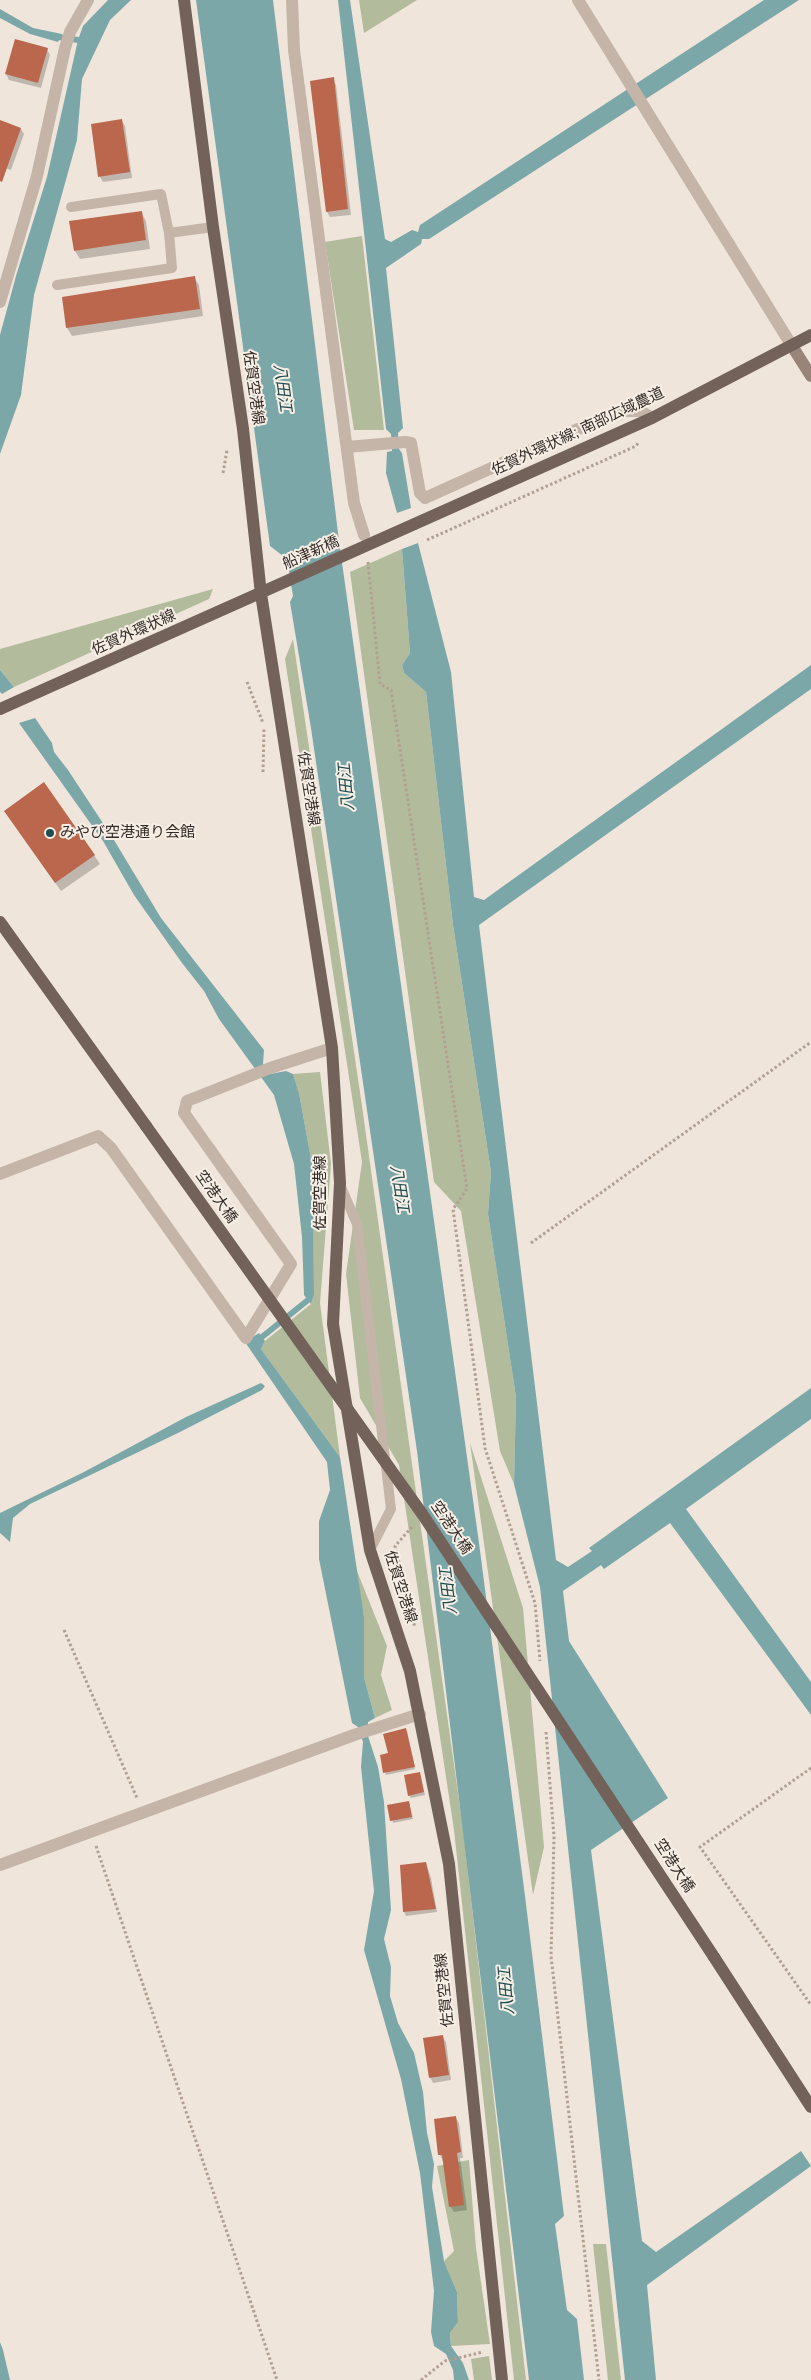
<!DOCTYPE html>
<html>
<head>
<meta charset="utf-8">
<style>
  body { margin:0 }
  canvas { display:block; background:#efe5da }
</style>
</head>
<body>
<canvas width="811" height="2380"></canvas>
<script>
const ctx = document.querySelector('canvas').getContext('2d');
ctx.lineJoin = 'round';
function fill(path, color) {
  ctx.fillStyle = color;
  ctx.fill(path, 'evenodd');
}
function toPath(rows) {
  const path = new Path2D();
  for (const r of rows) {
    path.moveTo(r[0], r[1]);
    for (let i = 2; i < r.length; i += 2) path.lineTo(r[i], r[i + 1]);
  }
  return path;
}
function strokePath(path, color, width, dash) {
  ctx.strokeStyle = color;
  ctx.lineWidth = width;
  ctx.lineCap = dash ? 'butt' : 'round';
  ctx.setLineDash(dash || []);
  ctx.stroke(path);
}
function drawText(font, color, halo, rows, align = 'center') {
  ctx.font = font + ' Helvetica,"Noto Sans JP",sans-serif';
  ctx.lineWidth = 4;
  ctx.setLineDash([]);
  ctx.textBaseline = 'middle';
  ctx.strokeStyle = halo;
  ctx.fillStyle = color;
  for (const [text, x, y, turn = 0] of rows) {
    ctx.save();
    ctx.translate(x, y);
    ctx.rotate((+turn || 0) * Math.PI / 180);
    ctx.textAlign = isNaN(turn) ? turn : align;
    if (halo) ctx.strokeText(text, 0, 0);
    ctx.fillText(text, 0, 0);
    ctx.restore();
  }
}
fill(toPath([
  [359,0,417,0,364,33],
  [362,236,384,430,354,430,325,242],
  [402,549,410,653,402,665,404,673,426,692,453,925,491,1172,488,1214,516,1397,514,1484,500,1451,461,1211,434,1182,350,572],
  [213,589,209,599,14,687,0,670,0,649],
  [293,639,362,1106,463,1829,526,2380,514,2380,454,1830,399,1465,360,1398,346,1274,362,1162,285,659],
  [320,1072,331,1164,320,1303,340,1457,261,1349,265,1341,311,1304,314,1295,313,1170,299,1093,293,1074],
  [470,1443,523,1608,544,1847,533,1895],
  [355,1566,387,1646,381,1675,392,1710,375,1718,364,1677,364,1617],
  [469,2160,476,2248,490,2344,451,2346,450,2333,458,2322,457,2292,444,2261,454,2251,437,2166],
  [593,2244,606,2244,621,2380,608,2380],
  [489,2356,492,2380,474,2380,471,2359]
]), '#b2bc9c');
fill(toPath([
  [108,0,131,0,110,20,82,79,77,140,34,295,21,395,0,454,0,335,16,276,47,177,78,40,83,26],
  [196,0,273,0,339,541,479,1543,525,1896,564,2216,555,2224,567,2310,577,2319,584,2380,529,2380,417,1451,311,728,290,602,293,596,287,559,270,546],
  [338,0,350,0,385,239,391,242,412,230,418,232,420,225,764,0,799,0,429,239,422,239,421,244,386,268,403,428,398,433,399,449,402,453,411,508,397,513,386,473,387,452,392,451,391,434,386,429],
  [0,9,33,28,62,34,58,42,30,34,0,18],
  [418,543,451,672,474,897,484,900,811,665,811,689,479,925,556,1560,568,1567,592,1551,589,1548,811,1388,811,1419,686,1509,811,1682,811,1715,670,1523,604,1569,601,1565,563,1591,569,1641,668,1798,591,1850,642,2241,656,2252,801,2151,811,2166,647,2285,656,2380,625,2380,540,1587,514,1484,516,1397,488,1214,491,1172,453,925,426,692,404,673,402,665,410,653,402,549],
  [0,670,14,687,2,694,0,692],
  [35,718,52,743,54,752,68,770,114,840,161,918,264,1050,263,1064,270,1074,286,1071,293,1074,299,1093,313,1170,314,1295,311,1304,304,1295,302,1237,294,1164,274,1095,219,1019,204,991,182,963,134,895,103,841,19,723],
  [259,1333,265,1341,261,1349,340,1457,364,1617,364,1677,375,1718,368,1722,368,1736,378,1767,384,1802,391,1910,384,1939,391,1967,390,1996,398,2023,414,2053,423,2092,427,2133,434,2164,432,2187,444,2261,457,2292,458,2322,450,2333,451,2346,463,2363,469,2380,454,2380,453,2370,446,2354,434,2346,431,2332,434,2291,420,2173,401,2079,364,1950,374,1891,361,1767,363,1742,358,1727,352,1723,319,1559,319,1521,330,1490,327,1462,245,1342],
  [261,1383,265,1386,262,1390,180,1432,30,1504,13,1518,10,1542,0,1533,0,1513,84,1472,186,1417],
  [0,2342,3,2350,10,2380,0,2380]
]), '#7ca7a9');
fill(toPath([
  [47,49,50,55,41,88,9,80,6,74],
  [333,79,336,85,351,215,330,217,327,212],
  [0,121,21,129,24,134,11,170,0,166],
  [122,121,125,126,132,178,103,182,100,177],
  [141,212,146,221,150,249,80,259,75,251],
  [194,277,199,285,203,316,72,336,67,328,63,298],
  [11,820,94,855,100,864,61,891],
  [407,1731,415,1769,386,1775,381,1756,389,1754],
  [420,1775,425,1795,411,1798,409,1795],
  [409,1802,413,1819,393,1823,389,1806],
  [426,1863,431,1878,437,1912,406,1916,404,1912],
  [442,2036,446,2042,451,2080,433,2083,430,2077],
  [456,2118,459,2123,463,2158,460,2158,467,2210,454,2212,450,2206,443,2161,440,2155]
]), '#0003');
strokePath(toPath([
  [52,36,78,40],
  [262,1337,308,1300]
]), '#7ca7a9', 6);
fill(toPath([
  [15,39,48,48,38,83,5,74],
  [334,77,348,209,326,212,310,81],
  [122,119,130,172,98,177,91,124],
  [0,120,21,128,2,182,0,181],
  [142,211,146,240,74,251,69,221],
  [195,276,200,309,66,328,62,297],
  [44,782,95,855,55,883,4,811],
  [406,1728,415,1767,383,1773,380,1755,388,1753,383,1734],
  [420,1772,424,1792,408,1796,404,1775],
  [409,1801,412,1817,390,1821,387,1805],
  [426,1862,436,1909,403,1912,400,1865],
  [443,2035,449,2075,429,2078,423,2038],
  [456,2116,461,2152,457,2153,464,2205,449,2207,442,2155,438,2155,434,2119]
]), '#ba674d');
strokePath(toPath([
  [223,473,227,450],
  [427,540,636,446,638,443],
  [368,562,380,684,391,690,467,1189,453,1209,485,1448,535,1603,540,1661],
  [247,682,263,723],
  [263,772,264,729],
  [531,1243,811,1042],
  [412,1527,395,1546,415,1628],
  [64,1630,137,1798],
  [546,1732,554,1837,551,1956,599,2380],
  [811,1768,700,1847,811,2005],
  [96,1846,277,2380],
  [421,2380,445,2361,483,2352]
]), '#b19f92', 3, [2.5, 2.5]);
strokePath(toPath([
  [71,207,161,194,169,233],
  [57,285,172,268,169,233,213,227],
  [341,1187,357,1224,391,1509,370,1550]
]), '#c5b5a8', 10);
strokePath(toPath([
  [292,0,294,50,354,503,364,535],
  [578,0,792,346],
  [0,302,37,176,65,48,70,32,88,0],
  [347,447,405,442,411,443,420,493,425,498,618,411,641,411,652,418],
  [0,1174,98,1136,111,1148,246,1338,291,1264,184,1113,187,1101,270,1068,332,1048],
  [0,1865,354,1735,420,1714]
]), '#c5b5a8', 12);
strokePath(toPath([
  [792,346,811,376]
]), '#998479', 12);
strokePath(toPath([
  [184,0,213,227,243,429,261,594,332,1048,340,1183,333,1324,370,1550,410,1671,449,1864,502,2380],
  [0,709,652,418,811,335],
  [0,922,146,1126],
  [714,1957,811,2107]
]), '#73625a', 12);
strokePath(toPath([
  [146,1126,423,1515,714,1957]
]), '#73625a', 12);
for (const [x, y, r, color] of [
  [50,833,5,"#214d50"]
]) {
  const dot = new Path2D();
  dot.arc(x, y, r, 0, 2 * Math.PI);
  ctx.fillStyle = color;
  ctx.fill(dot);
  strokePath(dot, '#f7efe6', 2);
}
drawText('15px', '#332b27', '#f7efe6', [
  ["佐賀空港線",253,388,82],
  ["佐賀外環状線; 南部広域農道",578,432,-25],
  ["船津新橋",311,553,-24],
  ["佐賀外環状線",134,633,-24],
  ["佐賀空港線",308,789,81],
  ["佐賀空港線",321,1193,-90],
  ["空港大橋",216,1197,55],
  ["空港大橋",451,1528,56],
  ["佐賀空港線",400,1587,72],
  ["空港大橋",674,1866,57],
  ["佐賀空港線",445,1990,-96]
]);
drawText('15px', '#332b27', '#f7efe6', [
  ["みやび空港通り会館",60,833]
], 'left');
drawText('italic 16px', '#214d50', '#f7efe6', [
  ["八田江",282,388,82],
  ["八田江",347,787,-95],
  ["八田江",399,1189,81],
  ["八田江",449,1591,-97],
  ["八田江",507,1991,-95]
]);
</script>
</body>
</html>
